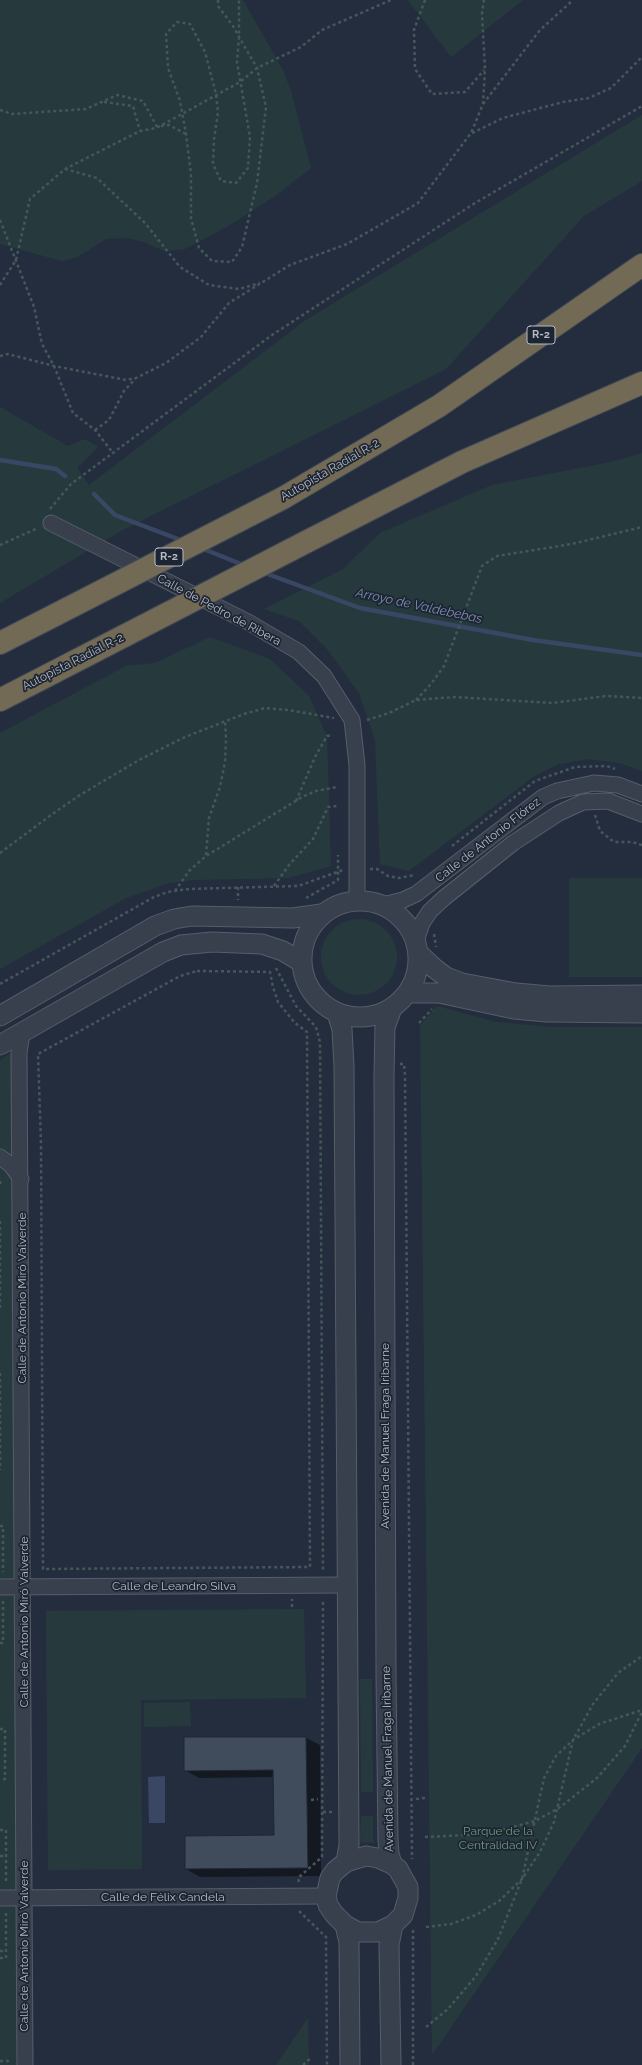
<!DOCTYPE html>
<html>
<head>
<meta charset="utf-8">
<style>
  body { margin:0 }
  canvas { display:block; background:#242d3d }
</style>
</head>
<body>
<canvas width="642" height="2065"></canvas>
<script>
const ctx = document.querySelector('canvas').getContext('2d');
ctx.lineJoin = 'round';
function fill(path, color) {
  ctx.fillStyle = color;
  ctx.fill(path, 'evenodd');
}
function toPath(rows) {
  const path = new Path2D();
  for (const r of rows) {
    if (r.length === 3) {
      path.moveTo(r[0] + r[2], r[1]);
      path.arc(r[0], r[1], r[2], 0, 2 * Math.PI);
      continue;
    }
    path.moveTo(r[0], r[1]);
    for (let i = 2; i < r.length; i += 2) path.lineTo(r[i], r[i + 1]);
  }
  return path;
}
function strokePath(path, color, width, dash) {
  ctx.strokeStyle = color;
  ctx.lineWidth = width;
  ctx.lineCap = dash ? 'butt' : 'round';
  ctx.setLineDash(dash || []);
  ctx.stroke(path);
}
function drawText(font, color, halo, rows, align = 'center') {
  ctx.font = font + ' Raleway,sans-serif';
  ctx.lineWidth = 3.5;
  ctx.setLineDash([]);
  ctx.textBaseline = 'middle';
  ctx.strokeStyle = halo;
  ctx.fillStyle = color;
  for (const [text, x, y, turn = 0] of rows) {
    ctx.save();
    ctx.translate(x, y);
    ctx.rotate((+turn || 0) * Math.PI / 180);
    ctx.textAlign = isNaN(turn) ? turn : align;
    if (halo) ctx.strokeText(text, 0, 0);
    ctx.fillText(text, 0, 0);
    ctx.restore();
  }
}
fill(toPath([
  [0,0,243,0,283,70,291,91,311,168,275,196,230,225,185,249,164,251,144,242,127,238,106,239,77,257,62,261,0,244],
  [408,0,523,0,451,57],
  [642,115,642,181,584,216,446,369,121,531,0,603,0,407,68,446,85,439,98,447,77,468,89,485,306,320],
  [642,453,642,771,620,763,588,759,559,764,533,777,409,871,380,864,375,740,359,693,327,649,299,621,264,609,343,569,380,533,492,485,611,462],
  [210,637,270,659,309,696,327,736,331,866,288,878,192,880,169,883,126,898,0,969,0,733,126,666,155,663],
  [569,878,642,878,642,977,569,977],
  [359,957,38],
  [437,1006,496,1022,551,1027,642,1027,642,1748,432,2055,420,1025],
  [11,1053,20,2065,0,2065,0,1060],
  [304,1609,306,1698,141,1700,142,1869,48,1870,46,1611],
  [360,1679,372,1679,373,1792,361,1792],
  [190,1702,191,1726,144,1727,144,1703],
  [361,1816,373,1816,373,1839,375,1843,360,1842],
  [308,2018,309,2065,276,2065]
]), '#263a3e');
fill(toPath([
  [165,1776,165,1823,149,1823,148,1777]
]), '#394764');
fill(toPath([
  [185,1738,306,1738,320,1745,321,1876,200,1877,186,1869,275,1836,274,1777,199,1778,185,1770]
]), '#0007');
strokePath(toPath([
  [0,460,56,469,65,476],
  [94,494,115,515,183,541],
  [201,548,246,566],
  [262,572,360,608,533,640,642,655]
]), '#394764', 4.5);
const building = toPath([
  [184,1737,306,1737,308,1868,185,1869,185,1836,274,1835,273,1770,184,1771,184,1737]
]);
fill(building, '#404b5c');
strokePath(building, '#1f2634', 1);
const minor = toPath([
  [51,523,248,622,299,652,324,676,352,720,357,765,357,901],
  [383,905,403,900,416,894,543,797,557,791,594,783,618,785,642,794],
  [416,941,422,923,430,911,444,898,513,843,559,813,583,802,608,801,642,814],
  [22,1033,19,1053,25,2065],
  [0,1157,11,1165,21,1179],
  [0,1587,347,1585],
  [0,1898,326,1896]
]);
const tertiary = toPath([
  [360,959,58],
  [418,953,434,968,446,977,462,983,516,993,549,996,642,995],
  [407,993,439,993,514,1009,547,1012,642,1013],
  [392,1008,385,1027,384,1075,386,1676,388,1840,389,1854,392,1864],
  [337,1013,342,1029,344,1066,349,1845,346,1862],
  [0,1016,155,926,174,919,192,916,293,918,321,914],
  [0,1045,163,952,181,945,212,942,262,944,283,951,301,962],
  [366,1856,378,1858,392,1864,398,1869,408,1887,408,1898,403,1915,393,1925,378,1932,358,1932,345,1925,334,1914,328,1905,326,1896,330,1878,335,1871,346,1862,366,1856],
  [345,1925,349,1942,350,2065],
  [391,2065,389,1945,393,1925]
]);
const motorway = toPath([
  [283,498,439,406,642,265],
  [306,542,462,462,642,383],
  [0,643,55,615],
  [0,700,124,636]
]);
strokePath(minor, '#565d6b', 17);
strokePath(tertiary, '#565d6b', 21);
strokePath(motorway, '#434a58', 24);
strokePath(toPath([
  [218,0,218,6,233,26,239,37,257,68,266,107,257,183,242,247,232,262,212,261,199,248,191,218,191,174,186,134,180,101,168,68,166,34,177,22,190,24,205,52,216,94,218,112,214,139,213,164,221,181,236,183,248,168,250,137,237,62,239,37,239,0],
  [425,0,414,30,415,69,432,94,465,92,484,70],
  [104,102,133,106,140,131],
  [483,104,540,30,573,0],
  [0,110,12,114,86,109,117,95,143,101,157,127],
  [161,126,169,125,186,134],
  [472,133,503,118,563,102,589,98,611,88,642,57],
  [65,169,97,178,145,223,180,267,209,285,239,289,260,283],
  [0,220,34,307,42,344,54,366,73,413,95,430,113,453],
  [0,285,16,260,30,199,65,169,140,131,156,128,182,114,240,82,257,68,301,47,322,30,391,0],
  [0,356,8,354,54,366,126,380,136,378,166,363,201,337,229,303,290,265,347,244,418,203,471,133,483,104,485,69,482,14,484,0],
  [95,430,109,420,124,391,136,378],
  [50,509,71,484,272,335,475,203,642,106],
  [0,545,38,528],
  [416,700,431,684,444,666,482,566,497,556,572,544,642,527],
  [367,720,389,713,416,700,455,697,552,703,606,696,642,698],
  [296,801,315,757,327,736,333,735],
  [595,815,600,831,614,842,632,842,642,845],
  [452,846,535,781,575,767,607,766,615,769],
  [0,853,51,815,80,795,139,760,185,737,244,714,265,708,288,710,334,718],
  [206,855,209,818,220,787,225,762,226,739,225,721],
  [370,869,377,869,388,876,399,878,415,875],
  [274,886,289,865,313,839,328,807,337,806],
  [238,887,238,900],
  [175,891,189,871,206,856,302,797,316,791,337,787],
  [306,898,338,880,338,855],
  [434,934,436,947],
  [276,968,296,1006,316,1027,320,1042,323,1571],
  [197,971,270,972,273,987,278,1002,295,1023,307,1032,310,1567,43,1569,41,1144,38,1054,180,976,197,971],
  [0,984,154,897,168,892,189,889,298,886,343,870],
  [419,1023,432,1009],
  [400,1064,404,1064,405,1075,412,1859],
  [0,1184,1,1178],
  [0,1221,0,1309],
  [0,1373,0,1470],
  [0,1526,3,1526,3,1572],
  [292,1607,292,1599],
  [0,1643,3,1643,3,1601],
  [0,1729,5,1729,5,1779,0,1779],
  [416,1799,425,1798],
  [311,1800,318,1799],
  [323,1812,332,1812],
  [0,1830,6,1830,6,1884],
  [425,1837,488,1834,535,1821,559,1808,597,1778,625,1746,642,1712],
  [0,1856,7,1856],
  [299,1882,298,1878,322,1857,323,1600],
  [299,1911,326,1937,327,2065],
  [426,1927,451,1924,476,1915,499,1901,522,1879,540,1852,554,1822,573,1740,593,1704,618,1673,642,1656],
  [0,1951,6,1951],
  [0,1958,6,1958,6,1913],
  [426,2027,448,2009,476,1976,498,1939,522,1879,544,1778,556,1756,573,1740,599,1724,642,1710],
  [0,2061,8,2061,8,2065],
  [303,2065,312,2057],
  [413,2065,413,1930]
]), '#44575b', 2.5, [3, 3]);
strokePath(minor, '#383f4d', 15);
strokePath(tertiary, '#383f4d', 19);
strokePath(motorway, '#736a55', 22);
const motorwayBridge = toPath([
  [55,615,283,498],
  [124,636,306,542]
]);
strokePath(motorwayBridge, '#434a58', 24, []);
strokePath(motorwayBridge, '#736a55', 22);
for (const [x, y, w] of [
  [541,335,28],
  [169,557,28]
]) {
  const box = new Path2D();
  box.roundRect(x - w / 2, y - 9, w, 18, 3);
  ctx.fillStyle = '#1d2432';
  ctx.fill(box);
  strokePath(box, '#b4bac8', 1);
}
drawText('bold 11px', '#b4bac8', null, [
  ["R-2",541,335],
  ["R-2",169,557]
]);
drawText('12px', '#b4bac8', '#1d2432', [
  ["Autopista Radial R-2",330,470,-30],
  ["Calle de Pedro de Ribera",219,610,28],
  ["Autopista Radial R-2",73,662,-27],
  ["Calle de Antonio Flórez",488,840,-38],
  ["Calle de Antonio Miró Valverde",22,1298,-90],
  ["Avenida de Manuel Fraga Iribarne",385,1436,-90],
  ["Calle de Leandro Silva",174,1586],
  ["Calle de Antonio Miró Valverde",24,1622,-90],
  ["Avenida de Manuel Fraga Iribarne",388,1759,-91],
  ["Calle de Félix Candela",163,1897],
  ["Calle de Antonio Miró Valverde",24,1946,-90]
]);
drawText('12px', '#6c9979', '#1d2432', [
  ["Parque de la",498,1831],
  ["Centralidad IV",498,1845]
]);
drawText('italic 13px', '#7c8eb0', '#1d2432', [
  ["Arroyo de Valdebebas",419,606,12]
]);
</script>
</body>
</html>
